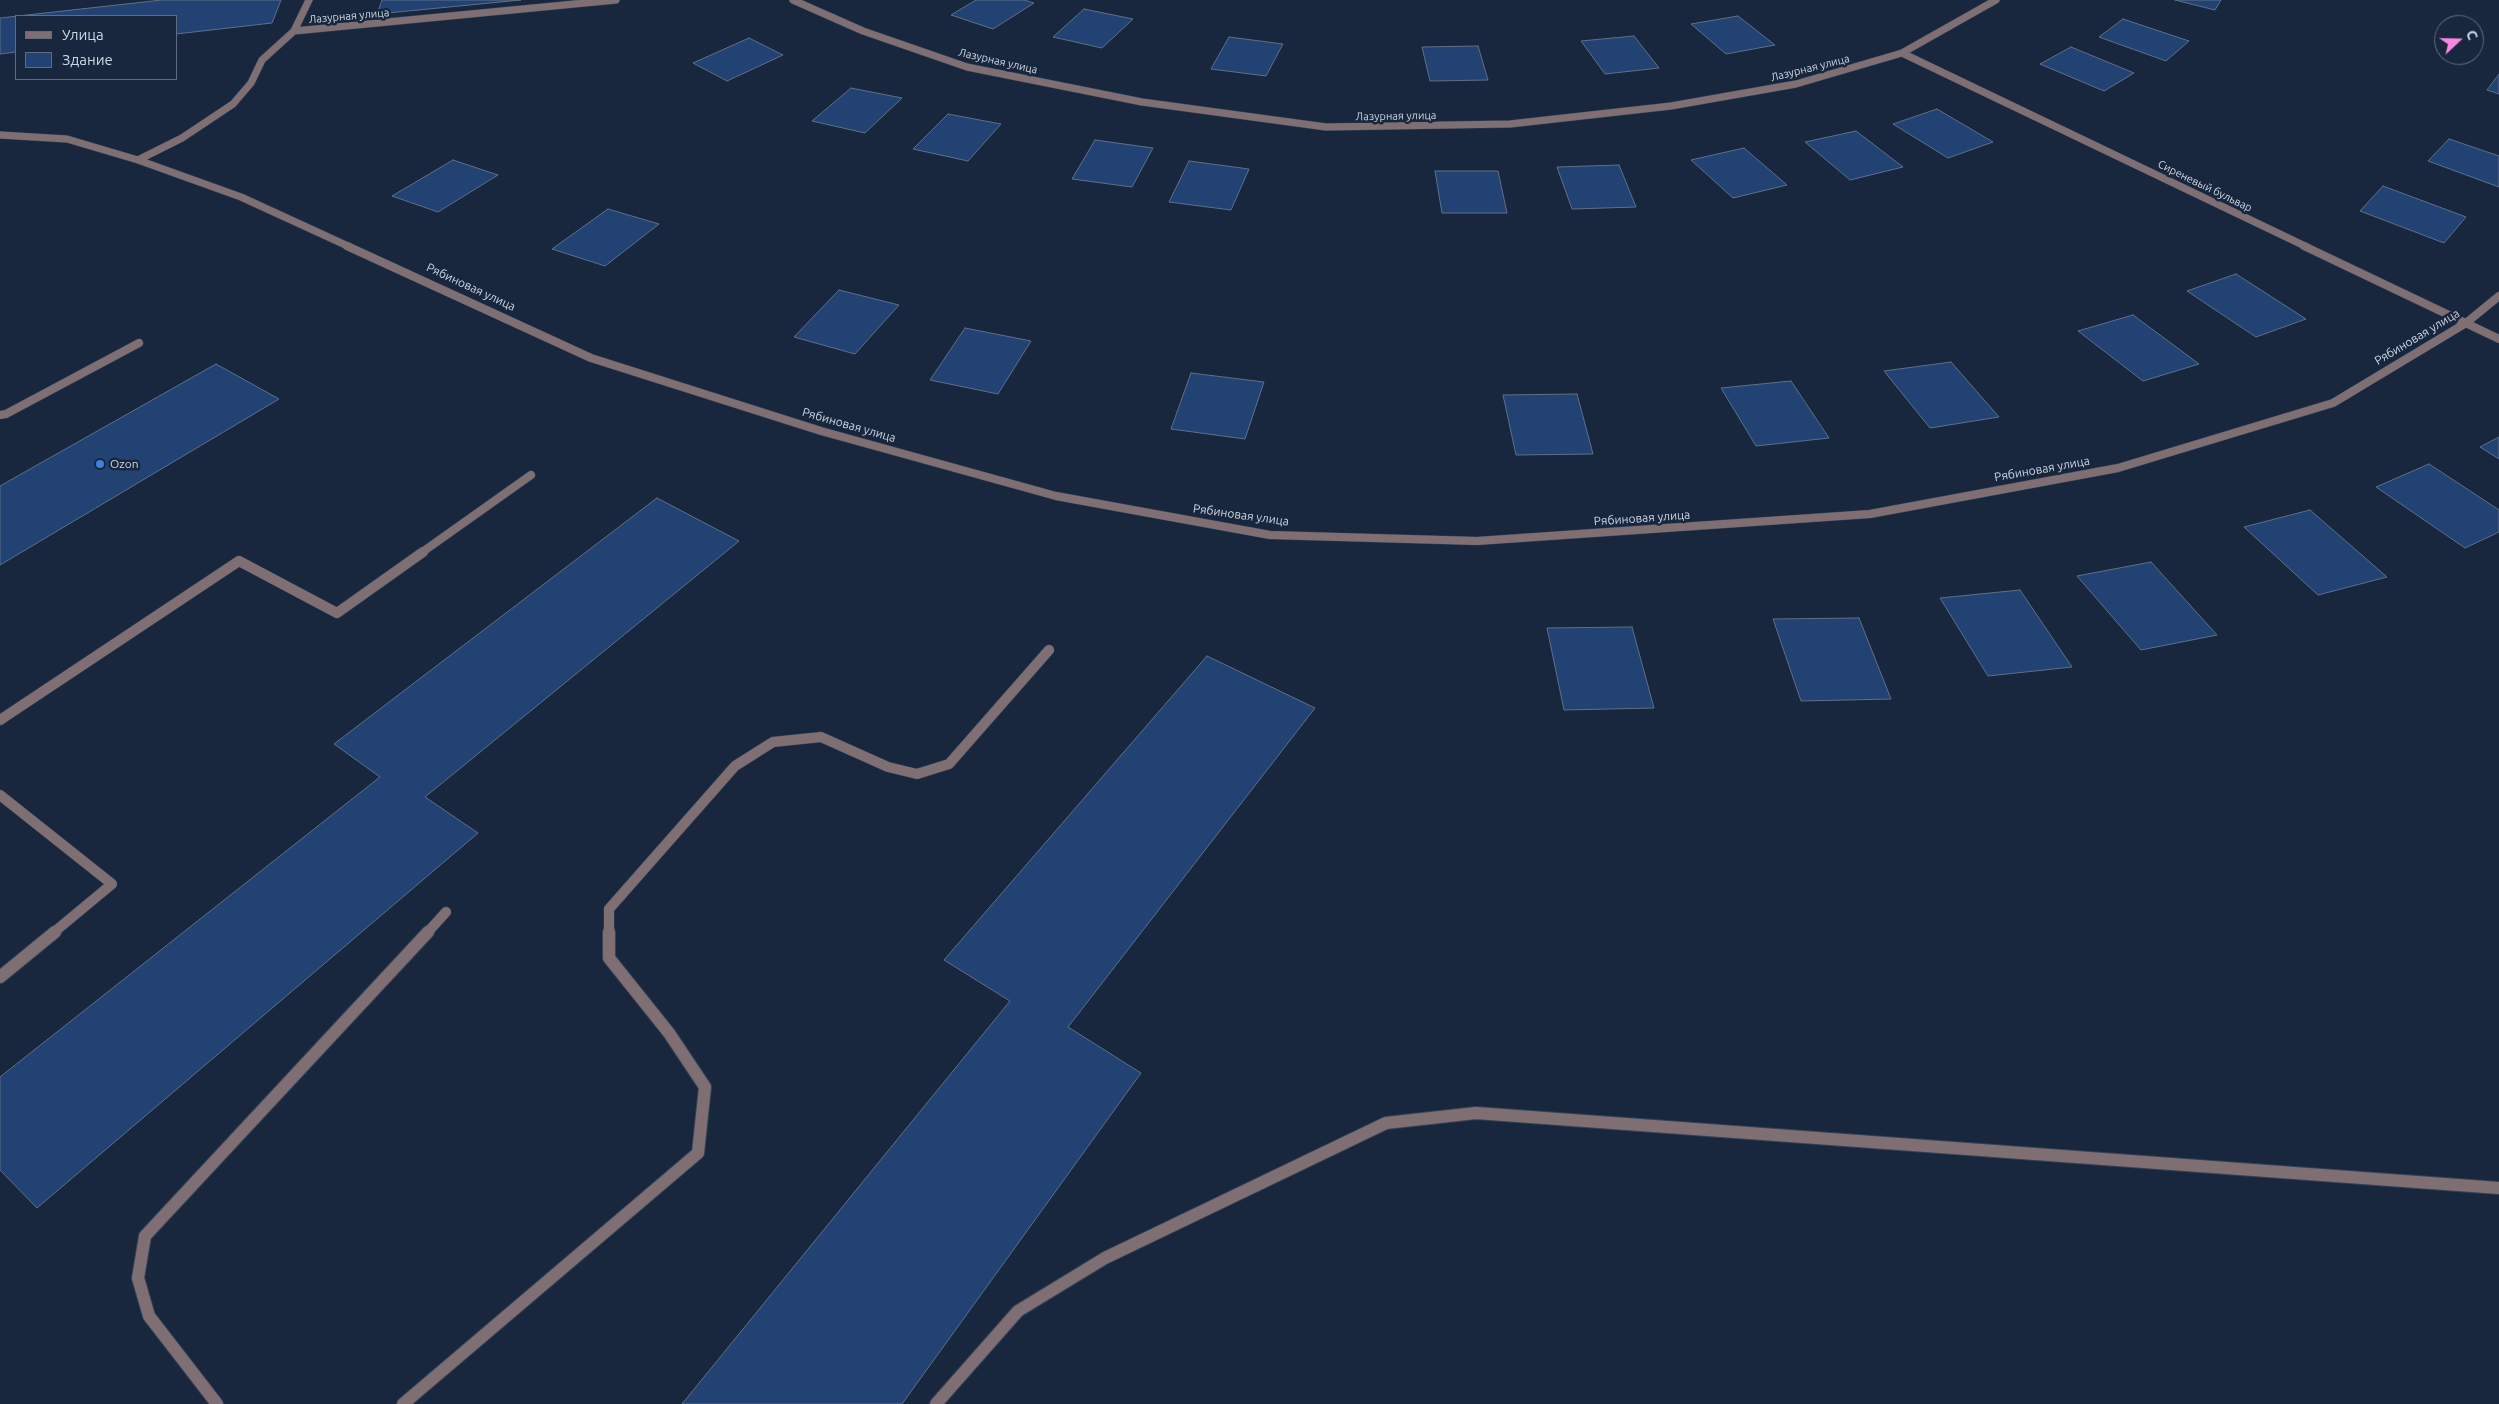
<!DOCTYPE html>
<html>
<head>
<meta charset="utf-8">
<style>
  body { margin:0 }
  #map { position:relative; width:2499px; height:1404px; overflow:hidden; background:#18273d; font-family:Ubuntu,sans-serif }
  canvas { display:block }
  .legend { position:absolute; left:15px; top:15px; width:162px; height:65px; box-sizing:border-box; background:#18273d; border:1px solid #606d80; margin:0; padding:6px 9px; list-style:none; font-size:15px; color:#ccd6e5 }
  .legend li { display:flex; align-items:center; gap:10px; height:25px }
  .legend b { width:25px; border:1px solid #606d80 }
  .north { position:absolute; left:2434px; top:15px; width:50px; height:50px; box-sizing:border-box; background:#18273d; border:1px solid #606d80; border-radius:50%; rotate:69deg; font-size:14px; font-weight:700; line-height:20px; text-align:center; color:#ccd6e5 }
  .north::after { content:''; display:block; margin:auto; width:18px; height:22px; background:#fd86e2; clip-path:polygon(50% 0,100% 100%,50% 72%,0 100%) }
</style>
</head>
<body>
<div id="map">
<canvas width="2499" height="1404"></canvas>
<ul class="legend">
<li><b style="height:6px;background:#7f6f73"></b>Улица</li>
<li><b style="height:14px;background:#214272"></b>Здание</li>
</ul>
<div class="north">С</div>
</div>
<script>
const ctx = document.querySelector('canvas').getContext('2d');
ctx.lineJoin = 'round';
function fill(path, color) {
  ctx.fillStyle = color;
  ctx.fill(path, 'evenodd');
}
function toPath(rows) {
  const path = new Path2D();
  for (const r of rows) {
    path.moveTo(r[0], r[1]);
    for (let i = 2; i < r.length; i += 2) path.lineTo(r[i], r[i + 1]);
  }
  return path;
}
function strokePath(path, color, width, dash) {
  ctx.strokeStyle = color;
  ctx.lineWidth = width;
  ctx.lineCap = dash ? 'butt' : 'round';
  ctx.setLineDash(dash || []);
  ctx.stroke(path);
}
function drawText(font, color, halo, rows, align = 'center') {
  ctx.font = font + ' Ubuntu,sans-serif';
  ctx.lineWidth = 5;
  ctx.setLineDash([]);
  ctx.textBaseline = 'middle';
  ctx.strokeStyle = halo;
  ctx.fillStyle = color;
  for (const [text, x, y, turn = 0] of rows) {
    ctx.save();
    ctx.translate(x, y);
    ctx.rotate((+turn || 0) * Math.PI / 180);
    ctx.textAlign = isNaN(turn) ? turn : align;
    if (halo) ctx.strokeText(text, 0, 0);
    ctx.fillText(text, 0, 0);
    ctx.restore();
  }
}
const building = toPath([
  [162,0,281,0,272,23,176,34,176,16,16,16,16,52,0,54,0,18,162,0],
  [382,0,521,0,377,14,382,0],
  [976,0,1024,0,1034,3,993,29,951,15,976,0],
  [2175,0,2221,0,2215,10,2175,0],
  [1084,9,1133,19,1102,48,1053,37,1084,9],
  [1738,16,1775,45,1726,54,1691,24,1738,16],
  [2123,19,2189,41,2166,61,2099,37,2123,19],
  [1634,36,1659,68,1605,74,1581,41,1634,36],
  [1229,37,1283,44,1266,76,1211,69,1229,37],
  [749,38,783,55,727,81,693,63,749,38],
  [1478,46,1488,80,1430,81,1422,47,1478,46],
  [2071,47,2134,73,2104,91,2040,64,2071,47],
  [2499,74,2499,94,2487,90,2499,74],
  [851,88,902,98,865,133,812,121,851,88],
  [1937,109,1993,142,1948,158,1893,124,1937,109],
  [948,114,1001,124,968,161,913,149,948,114],
  [1856,131,1903,167,1850,180,1805,142,1856,131],
  [2449,139,2499,156,2499,187,2428,161,2449,139],
  [1095,140,1153,148,1132,187,1072,179,1095,140],
  [1744,148,1787,185,1733,198,1691,160,1744,148],
  [453,160,498,175,438,212,392,196,453,160],
  [1189,161,1249,169,1231,210,1169,202,1189,161],
  [1619,165,1636,207,1572,209,1557,167,1619,165],
  [1435,171,1498,171,1507,213,1442,213,1435,171],
  [2383,186,2466,217,2444,243,2360,211,2383,186],
  [608,209,659,224,605,266,552,249,608,209],
  [2236,274,2306,319,2256,337,2187,291,2236,274],
  [839,290,899,305,855,354,794,337,839,290],
  [2133,315,2199,364,2143,381,2078,331,2133,315],
  [965,328,1031,341,998,394,930,380,965,328],
  [1951,362,1999,417,1930,428,1884,371,1951,362],
  [216,364,279,399,0,565,0,486,216,364],
  [1191,373,1264,382,1245,439,1171,429,1191,373],
  [1791,381,1829,438,1756,446,1721,388,1791,381],
  [1577,394,1593,454,1516,455,1503,395,1577,394],
  [2499,437,2499,459,2480,447,2499,437],
  [2429,464,2499,510,2499,532,2465,548,2376,487,2429,464],
  [657,498,739,541,425,797,478,833,37,1208,0,1170,0,1077,380,777,334,744,657,498],
  [2310,510,2387,577,2318,595,2244,527,2310,510],
  [2151,562,2217,635,2141,650,2077,576,2151,562],
  [2020,590,2072,667,1988,676,1940,598,2020,590],
  [1859,618,1891,699,1801,701,1773,619,1859,618],
  [1632,627,1654,708,1564,710,1547,628,1632,627],
  [1207,656,1315,708,1068,1027,1141,1073,902,1404,682,1404,1010,1001,944,960,1207,656]
]);
fill(building, '#214272');
strokePath(building, '#5e708a', 1);
const serviceFar2 = toPath([
  [0,415,6,414,139,343],
  [421,553,531,475]
]);
const serviceFar1 = toPath([
  [0,720,239,561,337,613,423,552],
  [0,795,112,884,53,933],
  [427,933,446,912],
  [609,933,609,909,735,766,773,742,821,737,888,767,917,774,949,764,1049,650]
]);
const service = toPath([
  [0,977,55,932],
  [217,1404,149,1316,138,1278,145,1236,428,932],
  [403,1404,698,1153,705,1087,669,1033,609,958,609,932],
  [936,1404,1018,1311,1105,1258,1386,1123,1476,1113,2499,1188]
]);
const minorFar1 = toPath([
  [793,0,863,31,967,67,1142,102,1326,127,1510,124,1671,106,1796,84,1902,53,1996,0],
  [294,31,616,0],
  [1902,53,2307,247],
  [0,135,67,139,138,160,241,197,350,247],
  [138,160,182,138,233,104,251,83,262,60,294,31,309,0]
]);
const minor = toPath([
  [347,246,591,358,821,431,1056,496,1270,535,1477,541,1870,514,2118,468,2333,403,2466,323,2499,296],
  [2304,246,2499,339]
]);
strokePath(serviceFar2, '#354358', 9);
strokePath(serviceFar1, '#354358', 11);
strokePath(service, '#354358', 14);
strokePath(minorFar1, '#354358', 8);
strokePath(minor, '#354358', 9);
strokePath(serviceFar2, '#7f6f73', 8);
strokePath(serviceFar1, '#7f6f73', 10);
strokePath(service, '#7f6f73', 12);
strokePath(minorFar1, '#7f6f73', 7);
strokePath(minor, '#7f6f73', 8);
for (const [x, y, r, color] of [
  [100,464,5,"#3f7fe0"]
]) {
  const dot = new Path2D();
  dot.arc(x, y, r, 0, 2 * Math.PI);
  ctx.fillStyle = color;
  ctx.fill(dot);
  strokePath(dot, '#18273d', 2);
}
drawText('11px', '#ccd6e5', '#18273d', [
  ["Лазурная улица",349,16,-5],
  ["Лазурная улица",998,61,13],
  ["Лазурная улица",1810,68,-14],
  ["Лазурная улица",1396,116,-1],
  ["Сиреневый бульвар",2205,186,26]
]);
drawText('12px', '#ccd6e5', '#18273d', [
  ["Рябиновая улица",471,287,25],
  ["Рябиновая улица",2417,337,-31],
  ["Рябиновая улица",849,425,16],
  ["Рябиновая улица",2042,469,-10],
  ["Рябиновая улица",1241,515,8],
  ["Рябиновая улица",1642,518,-4]
]);
drawText('12px', '#ccd6e5', '#18273d', [
  ["Ozon",110,464]
], 'left');
</script>
</body>
</html>
